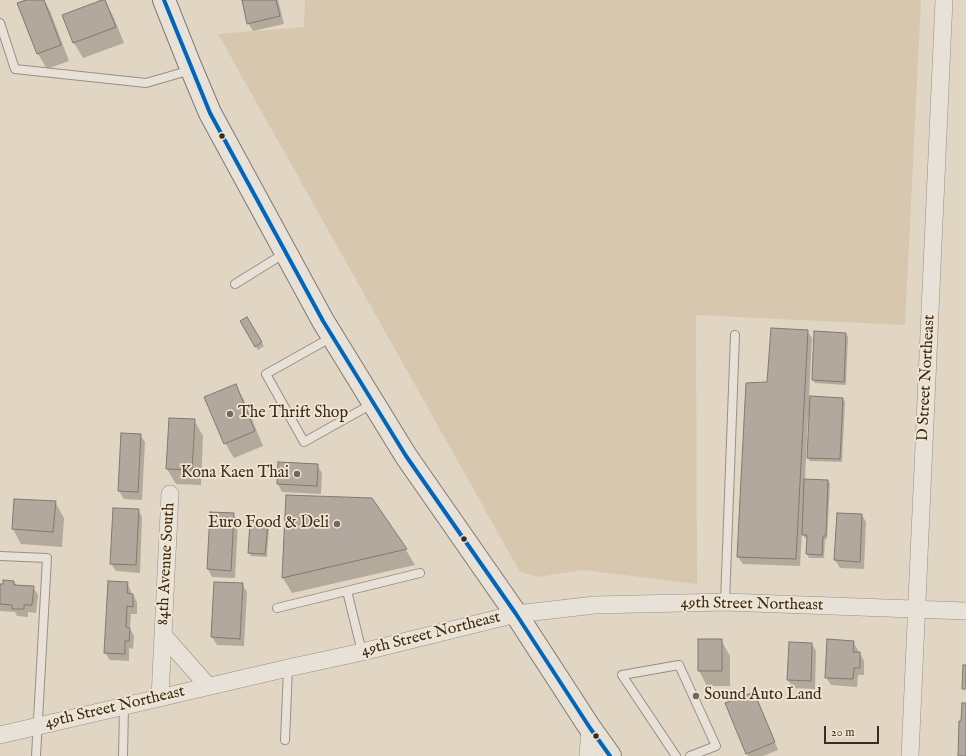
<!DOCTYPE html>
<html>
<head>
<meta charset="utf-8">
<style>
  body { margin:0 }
  #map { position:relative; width:966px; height:756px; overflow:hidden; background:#e1d5c4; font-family:"IM FELL English",serif }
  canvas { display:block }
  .scale { position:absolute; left:824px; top:726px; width:55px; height:18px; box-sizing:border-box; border:2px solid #3b2c21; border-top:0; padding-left:5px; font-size:12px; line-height:14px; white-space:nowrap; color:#3b2c21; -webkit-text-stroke:3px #f3e6d1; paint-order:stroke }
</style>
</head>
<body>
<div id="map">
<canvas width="966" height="756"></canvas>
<div class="scale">20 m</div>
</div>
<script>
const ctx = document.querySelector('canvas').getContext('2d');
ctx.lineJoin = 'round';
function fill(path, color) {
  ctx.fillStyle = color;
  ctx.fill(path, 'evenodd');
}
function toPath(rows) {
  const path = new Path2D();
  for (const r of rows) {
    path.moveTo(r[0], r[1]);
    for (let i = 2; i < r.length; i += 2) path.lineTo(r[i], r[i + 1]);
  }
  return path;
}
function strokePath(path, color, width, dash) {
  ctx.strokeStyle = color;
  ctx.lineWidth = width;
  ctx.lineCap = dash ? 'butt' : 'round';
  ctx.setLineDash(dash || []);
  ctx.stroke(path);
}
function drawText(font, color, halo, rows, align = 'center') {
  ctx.font = font + ' "IM FELL English",serif';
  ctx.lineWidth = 3.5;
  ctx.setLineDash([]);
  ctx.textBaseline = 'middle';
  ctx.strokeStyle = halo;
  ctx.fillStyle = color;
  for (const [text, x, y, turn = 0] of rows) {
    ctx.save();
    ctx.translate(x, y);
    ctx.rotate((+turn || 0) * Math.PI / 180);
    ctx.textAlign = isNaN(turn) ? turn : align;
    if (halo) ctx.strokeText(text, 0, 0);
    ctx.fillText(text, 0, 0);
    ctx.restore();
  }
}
fill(toPath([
  [305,0,921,0,905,325,696,315,697,584,583,570,538,577,520,572,218,34,304,27]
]), '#d7c7af');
fill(toPath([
  [29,0,44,0,50,11,69,61,47,69,38,54,19,4],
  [105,0,113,16,124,43,83,58,74,43,64,16],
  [243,0,278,0,284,24,253,31,248,23],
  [247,318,264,346,258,350,242,322],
  [807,331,812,338,809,397,843,399,845,402,842,462,810,461,808,458,810,417,808,417,805,480,828,481,830,484,827,539,825,539,824,558,809,558,807,554,808,538,805,538,802,533,800,566,743,564,738,557,768,383],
  [846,334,848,337,846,385,815,383,813,380],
  [235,385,244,400,263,446,234,458,225,443],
  [194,420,203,436,201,485,176,484,167,469],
  [122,434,140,435,145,442,142,500,124,499,119,491],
  [317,465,322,473,321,494,282,492,278,484],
  [287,496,371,499,406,550,415,565,292,593,283,578],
  [55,502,64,518,62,547,21,544,13,529],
  [138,510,142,517,140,573,116,571,111,564],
  [211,513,233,514,238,522,235,578,212,577,208,569],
  [838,514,862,515,866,522,864,569,840,568,835,560],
  [267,524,269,527,267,557,251,556,249,553],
  [14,582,17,586,33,587,38,595,36,613,28,612,28,617,17,616,15,612,0,611,0,585,4,586],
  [127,583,131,591,131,594,133,595,137,602,137,614,131,614,130,629,134,636,133,649,129,648,129,661,110,660,105,653],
  [242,584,247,592,244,646,217,645,212,637],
  [721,640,730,656,730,686,707,686,699,671],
  [853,642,858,650,858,653,860,653,864,661,864,675,858,675,857,687,831,685,826,677],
  [812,644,816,651,815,689,793,688,788,680],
  [754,693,758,701,778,750,763,756,748,756,747,753]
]), '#0003');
const building = toPath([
  [26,0,44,0,61,45,37,54,17,3,26,0],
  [102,0,105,0,116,27,73,43,62,15,102,0],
  [242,0,276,0,280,16,247,24,242,0],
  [247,317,262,342,255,347,240,321,247,317],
  [771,328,808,330,796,559,737,557,746,383,767,382,771,328],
  [814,331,846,333,844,382,812,380,814,331],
  [236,384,255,431,224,444,204,397,236,384],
  [810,396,843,398,840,459,807,458,810,396],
  [169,418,195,419,192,470,166,469,169,418],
  [121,433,141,434,138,492,118,491,121,433],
  [278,462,318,464,317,486,277,484,278,462],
  [804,479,828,480,826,536,823,536,822,555,806,554,807,535,802,535,804,479],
  [286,495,372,498,407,549,282,578,286,495],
  [14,499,56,501,53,532,12,529,14,499],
  [113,508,139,509,136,565,110,564,113,508],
  [210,512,234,513,231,571,207,569,210,512],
  [837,513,862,514,860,562,834,560,837,513],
  [250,522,268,523,265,554,248,553,250,522],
  [3,580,14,581,14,585,34,586,32,605,24,605,24,609,12,609,12,605,0,604,0,584,3,584,3,580],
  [108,581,128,582,127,593,133,594,133,607,127,606,126,627,130,628,129,641,125,641,125,654,104,653,108,581],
  [214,582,243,583,240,639,211,637,214,582],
  [698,639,722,639,722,671,698,671,698,639],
  [827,639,854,641,853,652,860,652,860,668,854,668,853,679,825,678,827,639],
  [789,642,812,643,811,681,787,680,789,642],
  [963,665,966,665,966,689,962,689,963,665],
  [754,692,775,742,746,754,725,703,754,692],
  [962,703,966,703,966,756,958,756,959,721,961,721,962,703]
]);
fill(building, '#b2a89d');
strokePath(building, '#81796f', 1);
const service = toPath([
  [0,23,15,69,146,83,191,70],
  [235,284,285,253],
  [332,337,266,374,304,442,372,404],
  [0,556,47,558,36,756],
  [347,591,362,652],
  [725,602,735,335],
  [277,608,420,573],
  [285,740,288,668],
  [123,756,124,706],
  [676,756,622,675,679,665,716,746,690,756]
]);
const minor = toPath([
  [163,635,170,494],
  [160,698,163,635,208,686],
  [0,735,288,668,362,652,516,614,595,605,725,602,966,611],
  [588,756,590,728],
  [910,756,944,0]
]);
const secondary = toPath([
  [164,0,189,63,210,113,323,321,406,456,516,614,590,728,610,756]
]);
strokePath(service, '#989085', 10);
strokePath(minor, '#989085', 18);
strokePath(secondary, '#81796f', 24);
strokePath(service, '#e7e1d8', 8);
strokePath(minor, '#e7e1d8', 17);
strokePath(secondary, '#e7e1d8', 22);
strokePath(toPath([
  [164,0,210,113,323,321,406,456,516,614,590,728,610,756]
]), '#0065bd', 4);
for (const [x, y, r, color] of [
  [222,136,3.5,"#3b2c21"],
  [230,414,4,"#75675a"],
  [297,474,4,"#75675a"],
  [337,524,4,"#75675a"],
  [464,539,3.5,"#3b2c21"],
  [696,696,4,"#75675a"],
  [596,736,3.5,"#3b2c21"]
]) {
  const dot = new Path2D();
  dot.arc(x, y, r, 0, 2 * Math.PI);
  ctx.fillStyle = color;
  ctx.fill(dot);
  strokePath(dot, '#f3e6d1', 1.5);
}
drawText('16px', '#3b2c21', '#f3e6d1', [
  ["D Street Northeast",927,378,-87],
  ["84th Avenue South",167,564,-87],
  ["49th Street Northeast",752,605,1],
  ["49th Street Northeast",431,635,-14],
  ["49th Street Northeast",115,708,-13]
]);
drawText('16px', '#3b2c21', '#f3e6d1', [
  ["The Thrift Shop",238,414],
  ["Kona Kaen Thai",289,474,"right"],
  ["Euro Food & Deli",329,524,"right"],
  ["Sound Auto Land",704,696]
], 'left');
</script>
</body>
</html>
